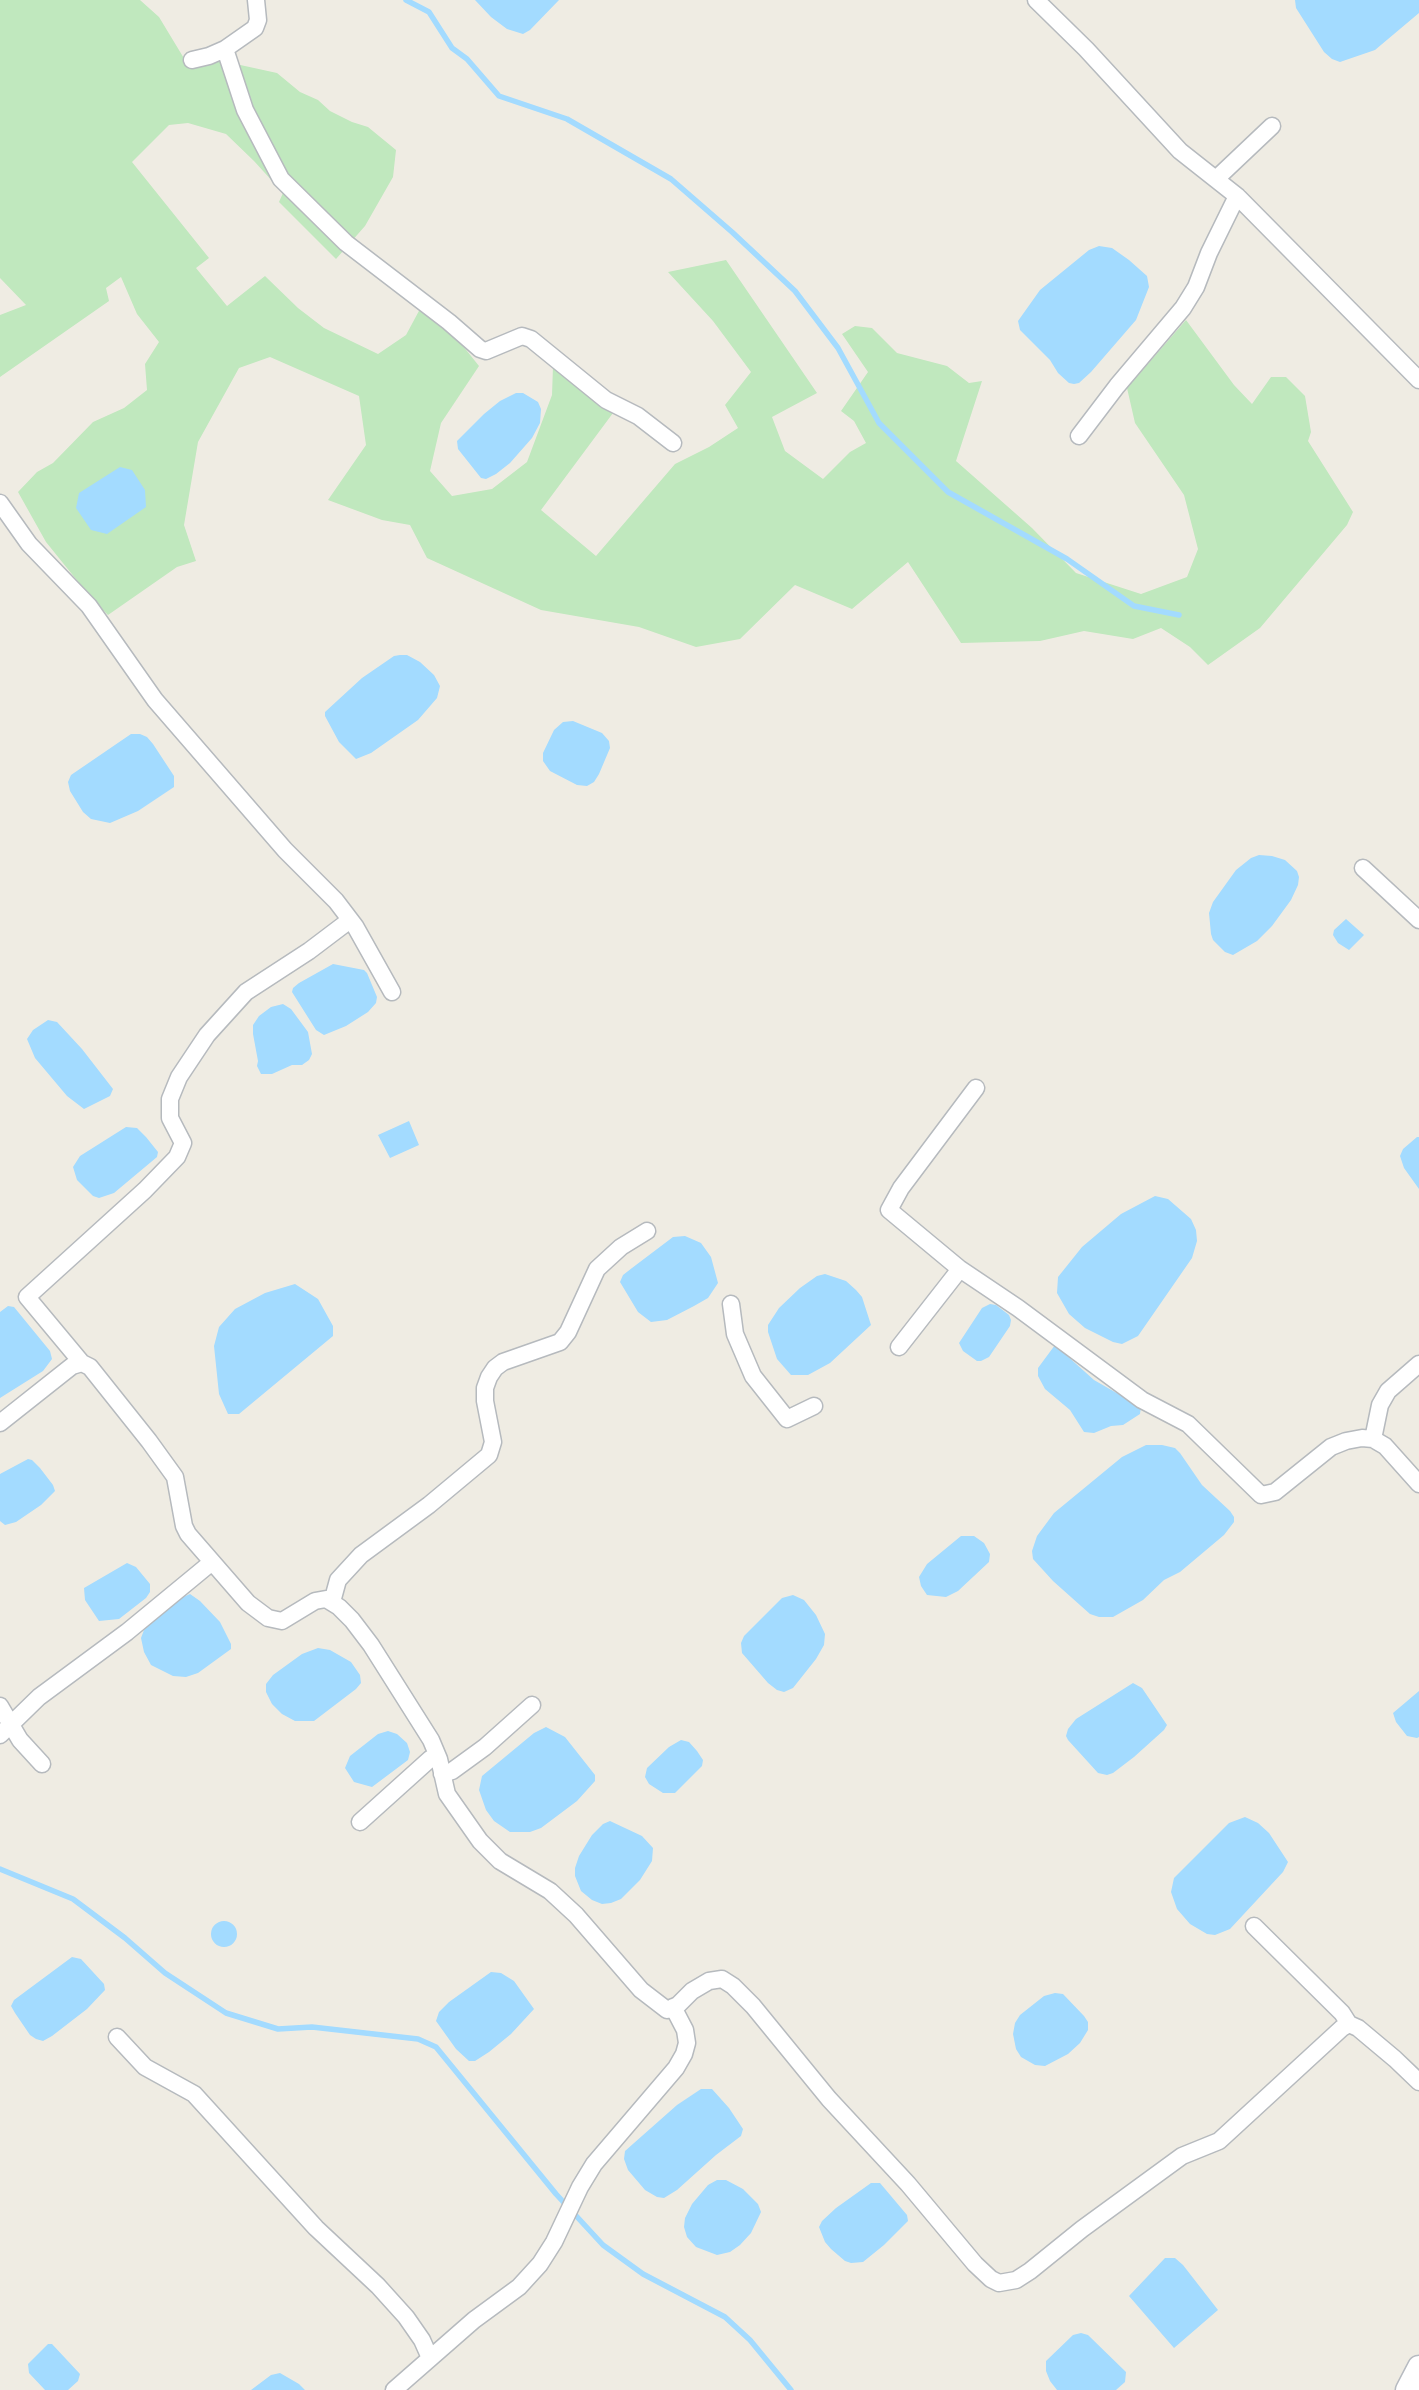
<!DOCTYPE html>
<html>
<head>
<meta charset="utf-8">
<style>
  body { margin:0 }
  canvas { display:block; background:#efece3 }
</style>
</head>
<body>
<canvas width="1419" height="2390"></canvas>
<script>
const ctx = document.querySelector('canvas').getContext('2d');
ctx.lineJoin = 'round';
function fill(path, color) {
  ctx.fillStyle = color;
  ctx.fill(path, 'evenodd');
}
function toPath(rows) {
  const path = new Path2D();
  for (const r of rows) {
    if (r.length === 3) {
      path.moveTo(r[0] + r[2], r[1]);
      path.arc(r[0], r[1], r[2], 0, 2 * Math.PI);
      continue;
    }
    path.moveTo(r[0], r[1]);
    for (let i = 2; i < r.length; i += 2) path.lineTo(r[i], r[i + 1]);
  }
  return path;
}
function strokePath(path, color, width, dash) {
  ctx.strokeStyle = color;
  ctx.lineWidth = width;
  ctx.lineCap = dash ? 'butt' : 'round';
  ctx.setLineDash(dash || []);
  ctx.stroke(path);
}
fill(toPath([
  [0,0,140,0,159,17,185,60,222,61,277,73,300,92,318,100,330,111,352,122,368,127,396,150,393,177,365,226,336,259,279,202,283,193,254,161,226,134,188,123,169,125,132,162,209,258,196,268,227,306,265,276,298,308,324,328,378,354,406,335,420,309,455,336,479,366,441,423,430,471,452,496,492,489,527,462,552,395,553,366,613,413,541,510,596,556,675,464,709,447,738,428,725,405,751,372,713,321,668,272,726,260,817,393,772,417,785,451,823,479,850,452,866,443,854,421,841,411,868,372,842,334,855,326,872,328,897,353,947,366,969,383,982,381,956,461,1032,528,1076,573,1141,594,1187,577,1198,549,1184,495,1135,423,1127,388,1186,320,1234,385,1252,404,1271,377,1286,377,1305,396,1311,432,1308,441,1353,512,1347,525,1260,628,1208,665,1190,647,1161,628,1133,639,1084,631,1040,641,961,643,908,562,852,609,795,585,740,639,696,647,639,627,541,610,427,558,410,525,382,520,328,500,366,445,359,396,270,357,239,368,198,442,184,525,196,561,177,567,108,615,92,599,46,542,18,492,37,472,53,463,93,422,124,408,147,390,145,364,159,342,137,314,121,277,106,288,109,301,0,377,0,315,26,305,0,278]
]), '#c0e8be');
fill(toPath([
  [475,0,559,0,530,30,523,34,507,29,491,17],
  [1295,0,1419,0,1419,13,1375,50,1340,62,1332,59,1324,52,1296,8],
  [1099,246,1112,248,1129,260,1147,276,1149,287,1136,320,1091,372,1079,383,1074,384,1069,383,1058,373,1050,360,1020,330,1018,321,1040,290,1089,250],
  [516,393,523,393,538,402,541,409,540,423,532,438,510,463,496,474,486,479,481,478,458,449,457,441,484,414,500,401],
  [120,467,132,470,145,490,146,507,107,534,91,530,76,508,79,493],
  [400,655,407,655,420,662,434,675,440,686,437,698,418,720,371,753,356,759,339,742,325,716,325,712,362,678,394,656],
  [573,721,602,733,609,741,610,748,599,774,594,782,587,786,577,785,550,771,543,761,543,753,554,730,563,722],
  [131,734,140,734,147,737,153,744,174,776,174,787,138,811,110,823,91,819,83,812,70,791,68,782,71,775],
  [1259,855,1272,856,1285,860,1297,871,1299,877,1298,885,1291,900,1272,926,1257,941,1233,955,1225,952,1213,940,1211,934,1209,913,1213,902,1236,870,1251,858],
  [1346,919,1364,935,1349,950,1338,943,1333,935,1334,930],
  [333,964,364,970,367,973,377,997,376,1003,368,1012,346,1026,324,1035,316,1030,292,992,293,988,299,983],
  [283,1004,291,1009,308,1032,312,1054,309,1060,302,1065,292,1065,272,1074,261,1074,257,1066,258,1061,253,1034,253,1025,259,1016,271,1007],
  [48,1020,57,1022,82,1049,113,1089,110,1096,84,1109,67,1096,35,1058,27,1039,33,1030],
  [409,1121,419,1145,390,1158,378,1135],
  [126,1127,137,1128,146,1137,158,1152,157,1157,114,1193,99,1198,93,1196,77,1180,73,1167,80,1156],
  [1417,1137,1419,1137,1419,1189,1404,1168,1400,1156,1403,1149],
  [1155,1196,1168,1199,1191,1219,1196,1230,1197,1241,1192,1258,1138,1336,1122,1344,1113,1342,1085,1328,1069,1314,1057,1293,1058,1277,1082,1247,1121,1214],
  [685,1236,701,1243,711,1257,718,1283,708,1298,694,1306,667,1320,651,1322,638,1312,620,1282,623,1275,632,1268,673,1237],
  [825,1274,846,1281,856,1290,862,1297,871,1325,830,1363,808,1375,791,1375,777,1359,768,1332,768,1325,779,1308,800,1288,817,1276],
  [295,1284,318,1299,333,1326,333,1336,239,1414,228,1414,219,1394,214,1346,219,1327,235,1309,265,1293],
  [990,1304,996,1305,1009,1315,1011,1320,1010,1326,989,1357,981,1361,977,1361,963,1351,959,1343,982,1308],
  [8,1306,14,1307,50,1351,52,1359,43,1371,0,1398,0,1312],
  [1055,1345,1094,1380,1141,1407,1140,1414,1123,1425,1111,1426,1094,1433,1084,1432,1070,1410,1045,1389,1038,1376,1038,1368],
  [1146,1445,1162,1445,1175,1448,1180,1453,1202,1485,1230,1511,1234,1517,1234,1522,1224,1535,1180,1572,1164,1580,1143,1600,1113,1617,1099,1617,1090,1614,1053,1581,1033,1559,1032,1551,1037,1536,1054,1513,1122,1457],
  [28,1459,32,1460,40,1468,53,1485,55,1491,41,1505,16,1522,5,1525,0,1521,0,1474],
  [961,1536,974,1536,984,1543,990,1554,989,1562,958,1591,946,1597,927,1595,921,1586,919,1577,927,1564],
  [127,1563,136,1567,150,1584,150,1592,146,1598,119,1619,99,1621,85,1600,84,1588],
  [190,1594,200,1601,220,1622,231,1644,231,1649,198,1673,186,1677,173,1676,151,1665,144,1652,141,1638,144,1630,153,1621,181,1598],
  [793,1595,804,1600,816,1615,825,1634,824,1645,816,1659,793,1688,784,1692,777,1690,768,1683,742,1653,741,1643,744,1636,782,1598],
  [318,1648,330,1650,351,1662,360,1675,361,1683,356,1689,314,1721,295,1721,282,1714,272,1704,266,1692,266,1684,273,1675,302,1654],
  [1133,1683,1142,1688,1167,1725,1164,1730,1134,1757,1113,1773,1107,1775,1098,1773,1068,1740,1066,1736,1068,1729,1076,1719],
  [1419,1691,1419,1737,1417,1738,1407,1736,1396,1722,1393,1713],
  [546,1727,565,1737,595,1775,595,1781,577,1801,541,1828,530,1832,510,1832,494,1821,486,1810,479,1790,482,1776,534,1733],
  [388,1731,397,1734,407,1743,410,1752,408,1760,372,1787,354,1782,345,1768,350,1756,378,1734],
  [681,1740,689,1742,697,1751,703,1760,702,1766,675,1793,663,1793,649,1784,645,1777,647,1768,669,1747],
  [1245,1817,1258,1823,1269,1833,1288,1862,1283,1872,1230,1929,1215,1935,1207,1934,1190,1924,1177,1909,1171,1892,1174,1878,1229,1823],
  [610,1821,642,1836,653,1848,652,1861,640,1880,621,1899,611,1903,602,1904,592,1900,581,1891,575,1876,575,1868,579,1856,592,1835,603,1824],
  [224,1934,13],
  [72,1957,81,1959,104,1984,105,1990,87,2009,52,2036,43,2041,36,2039,30,2035,15,2013,11,2006,14,2000],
  [491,1972,501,1973,514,1981,534,2009,511,2034,489,2052,475,2061,469,2061,456,2049,436,2021,439,2012,449,2002],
  [1055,1993,1063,1994,1084,2016,1088,2022,1088,2030,1080,2043,1068,2054,1045,2066,1035,2065,1021,2057,1016,2049,1013,2034,1015,2023,1020,2015,1044,1996],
  [701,2089,712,2089,729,2108,743,2129,741,2136,716,2155,677,2190,664,2198,657,2197,645,2190,628,2170,624,2159,625,2151,677,2105],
  [717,2180,726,2180,743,2189,758,2204,761,2212,751,2233,740,2245,730,2252,717,2255,696,2247,687,2237,684,2227,685,2218,692,2204,708,2185],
  [871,2183,880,2183,907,2215,908,2221,884,2245,863,2262,851,2263,845,2261,831,2249,825,2242,819,2227,822,2221,836,2208],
  [1165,2258,1175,2258,1183,2265,1218,2310,1174,2348,1129,2296],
  [1081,2333,1088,2335,1126,2372,1125,2382,1116,2390,1057,2390,1050,2381,1046,2371,1046,2361,1073,2335],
  [48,2344,52,2344,80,2374,78,2381,68,2390,45,2390,29,2373,28,2364],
  [280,2373,299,2384,305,2390,251,2390,271,2375]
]), '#a3dbff');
strokePath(toPath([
  [406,0,429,12,452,48,467,59,499,96,567,119,671,179,732,232,795,291,838,348,879,423,948,492,1067,559,1134,606,1179,615],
  [0,1869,73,1899,125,1938,165,1973,226,2013,278,2029,312,2027,418,2039,436,2047,556,2194,603,2245,643,2274,725,2317,750,2340,791,2390]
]), '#a3dbff', 5.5);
const minor = toPath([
  [1036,0,1086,49,1180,151,1237,196,1419,380],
  [225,49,245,110,281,179,346,243,449,322,480,349,486,351,522,336,531,339,606,400,638,416,673,443],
  [192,60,209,56,225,49,255,28,258,20,256,0],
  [1216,179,1272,126],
  [1079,436,1117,386,1183,308,1196,287,1209,253,1237,196],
  [0,503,29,544,89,606,155,700,285,850,336,901,355,926,392,992],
  [1363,868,1419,920],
  [976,1088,901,1188,889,1210,960,1269,1018,1308,1142,1400,1188,1424,1261,1495,1275,1492,1331,1447,1346,1441,1362,1438,1373,1439,1385,1446,1419,1484],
  [731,1304,735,1334,753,1376,787,1419,814,1406],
  [899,1347,960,1269],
  [82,1363,27,1297,145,1190,177,1157,183,1143,170,1118,170,1099,179,1077,207,1035,246,992,309,951,350,920],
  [0,1423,72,1366,82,1363,90,1367,149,1441,175,1477,184,1526,188,1534,248,1603,268,1618,282,1621,315,1601,326,1599,339,1607,352,1620,371,1645,431,1740,439,1759,447,1794,480,1841,500,1861,550,1891,576,1915,641,1990,667,2010,678,2005,692,1991,709,1981,722,1979,733,1986,753,2006,829,2099,908,2184,975,2264,991,2279,999,2283,1016,2280,1030,2271,1082,2229,1182,2156,1219,2141,1342,2028,1349,2024,1358,2028,1395,2059,1419,2082],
  [1373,1439,1380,1405,1388,1391,1419,1364],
  [332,1602,338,1580,361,1555,429,1505,489,1455,493,1442,485,1401,485,1388,489,1377,495,1368,503,1362,560,1342,568,1332,597,1269,621,1247,647,1231],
  [0,1706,20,1740,42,1764],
  [0,1735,39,1697,127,1632,212,1562],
  [442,1774,452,1771,485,1747,532,1705],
  [360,1822,430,1759,437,1755],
  [1254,1926,1342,2013,1349,2024],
  [117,2037,145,2067,194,2094,316,2228,378,2286,406,2317,422,2340,430,2358],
  [394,2390,474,2320,519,2287,540,2264,554,2242,580,2187,594,2164,676,2068,684,2054,687,2043,685,2030,673,2007]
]);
const secondary = toPath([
  [1407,2390,1419,2367]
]);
strokePath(minor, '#b6babe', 19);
strokePath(secondary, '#b7bbc1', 25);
strokePath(minor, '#fff', 16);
strokePath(secondary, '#fff', 22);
</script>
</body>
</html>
